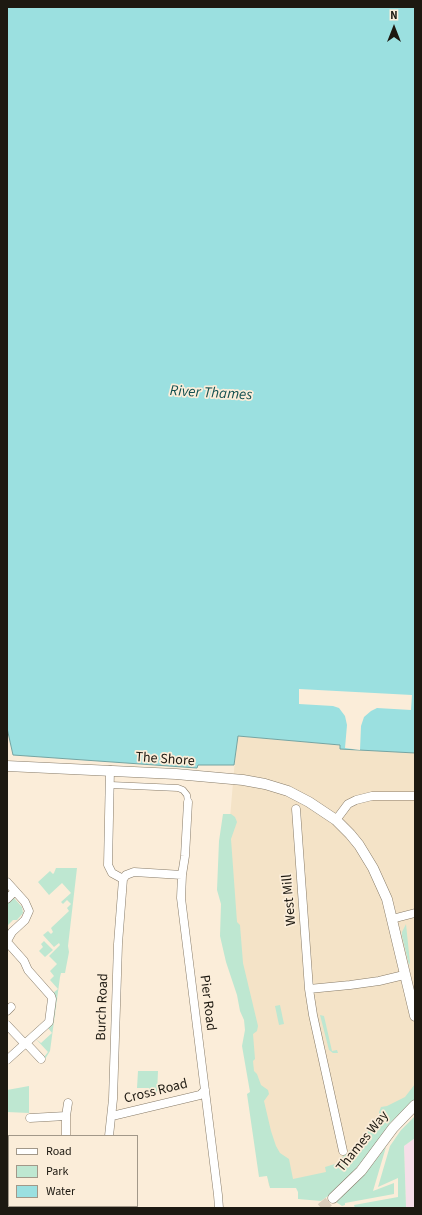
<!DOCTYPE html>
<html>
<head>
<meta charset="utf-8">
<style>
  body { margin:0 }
  #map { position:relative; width:422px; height:1215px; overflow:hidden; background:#fbedd9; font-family:"Source Sans 3",sans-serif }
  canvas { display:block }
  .frame { position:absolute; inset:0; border:8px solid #1d1911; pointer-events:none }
  .legend { position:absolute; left:8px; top:1135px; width:130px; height:72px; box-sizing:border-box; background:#fbedd9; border:1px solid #a29889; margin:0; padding:5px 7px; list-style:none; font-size:12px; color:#1d1911 }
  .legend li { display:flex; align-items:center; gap:8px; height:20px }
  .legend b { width:20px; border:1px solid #a29889 }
  .north { position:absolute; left:374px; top:8px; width:40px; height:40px; -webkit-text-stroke:3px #fbedd9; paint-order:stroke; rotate:0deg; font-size:11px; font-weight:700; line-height:16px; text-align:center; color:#1d1911 }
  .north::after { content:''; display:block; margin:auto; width:14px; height:18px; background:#1d1911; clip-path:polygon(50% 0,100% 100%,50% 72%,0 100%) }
</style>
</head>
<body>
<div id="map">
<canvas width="422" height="1215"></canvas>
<div class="frame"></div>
<ul class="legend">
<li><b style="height:5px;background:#fff"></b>Road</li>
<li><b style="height:11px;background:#bee7d1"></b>Park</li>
<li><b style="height:11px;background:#9be0e0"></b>Water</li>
</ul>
<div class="north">N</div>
</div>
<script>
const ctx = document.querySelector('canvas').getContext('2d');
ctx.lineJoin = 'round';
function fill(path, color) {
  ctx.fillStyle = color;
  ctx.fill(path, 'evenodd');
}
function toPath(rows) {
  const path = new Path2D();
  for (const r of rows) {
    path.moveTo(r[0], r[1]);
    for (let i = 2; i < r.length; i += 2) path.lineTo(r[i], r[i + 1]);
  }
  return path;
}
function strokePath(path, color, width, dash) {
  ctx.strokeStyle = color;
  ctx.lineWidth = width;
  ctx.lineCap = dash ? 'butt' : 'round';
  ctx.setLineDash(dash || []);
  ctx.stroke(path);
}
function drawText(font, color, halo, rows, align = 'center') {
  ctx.font = font + ' "Source Sans 3",sans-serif';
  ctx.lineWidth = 3.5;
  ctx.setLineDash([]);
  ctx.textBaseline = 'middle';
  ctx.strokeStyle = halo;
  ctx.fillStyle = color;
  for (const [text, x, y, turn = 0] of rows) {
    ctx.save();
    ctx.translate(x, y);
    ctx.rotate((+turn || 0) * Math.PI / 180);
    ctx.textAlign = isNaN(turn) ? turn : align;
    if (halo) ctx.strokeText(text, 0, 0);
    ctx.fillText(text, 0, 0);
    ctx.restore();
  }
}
fill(toPath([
  [415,1138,415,1207,406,1207,404,1146]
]), '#f6dee8');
fill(toPath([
  [237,736,340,745,340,748,415,753,415,1099,391,1122,368,1154,313,1186,269,1186,252,1081,228,841]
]), '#f4e3c7');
fill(toPath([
  [223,814,231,814,235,817,237,822,231,839,237,922,240,925,243,963,258,1026,257,1031,253,1034,255,1059,253,1061,254,1071,257,1074,261,1085,268,1090,269,1094,264,1101,271,1131,276,1146,280,1153,289,1159,293,1179,326,1172,325,1167,335,1164,366,1135,369,1128,379,1118,379,1112,381,1107,387,1106,405,1097,415,1084,415,1099,391,1122,368,1154,353,1172,328,1196,321,1201,298,1199,298,1192,296,1188,270,1188,267,1176,259,1177,247,1094,250,1092,242,1046,245,1030,244,1020,240,1011,237,995,226,962,220,936,221,904,217,890,219,841],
  [56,868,77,868,68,946,69,952,65,973,61,973,60,977,50,1051,45,1059,44,1057,48,1052,36,1039,41,1043,52,1033,48,1028,53,1024,56,996,53,993,58,989,50,980,54,976,50,971,57,964,49,956,60,945,59,943,54,947,43,935,48,931,51,934,53,932,51,928,69,911,67,908,71,904,67,900,63,904,61,902,71,893,62,883,49,895,38,882,50,871,53,874,54,873],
  [14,898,22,907,23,913,17,920,13,920,7,926,7,904],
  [406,924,410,963,409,965,402,936,402,932],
  [44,941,53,950,45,957,39,951,43,947,41,944],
  [280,1005,284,1024,279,1025,275,1006],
  [320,1015,324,1016,332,1051,337,1050,338,1053,333,1053,329,1050],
  [138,1071,158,1071,157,1094,148,1097,149,1088,137,1088],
  [29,1086,29,1113,7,1112,7,1090],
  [415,1116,415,1138,404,1146,406,1207,355,1208,354,1205,398,1197,398,1178,378,1187,390,1146,401,1130],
  [386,1147,373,1191,394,1183,394,1194,345,1203,345,1205,342,1206,336,1202,372,1165]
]), '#bee7d1');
const water = toPath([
  [7,7,415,7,415,753,340,749,340,745,238,736,234,765,198,765,197,768,13,755,7,728,7,7]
]);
fill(water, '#9be0e0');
strokePath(water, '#75a4a2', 1);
fill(toPath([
  [299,689,412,695,411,710,377,708,371,711,364,717,361,726,360,750,345,748,347,725,345,716,339,708,333,706,299,704]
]), '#fbedd9');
strokePath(toPath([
  [321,1208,333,1198]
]), '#dacdbb', 10, [10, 5]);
const pedestrian = toPath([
  [111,785,178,788,183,790,187,795,188,802]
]);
const minor = toPath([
  [110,770,108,865,112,873,123,879],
  [188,802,185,856,182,875,181,898,218,1195,219,1208],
  [296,809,309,989,313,1015,343,1151],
  [336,820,348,804,356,800,372,796,415,796],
  [7,882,25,902,29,911,25,920,12,932,7,941],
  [7,899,15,891],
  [392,919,415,913],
  [7,942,24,961,28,970,51,996,52,999,49,1022,7,1060],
  [309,989,350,985,379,981,404,975],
  [7,1011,11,1007],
  [7,1025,25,1044],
  [26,1043,41,1059],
  [112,1116,200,1095,205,1090],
  [30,1118,66,1116],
  [66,1136,66,1116,68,1103],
  [109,1136,113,1099,118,944,123,879,126,875,134,872,182,875],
  [106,1208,107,1206]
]);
const tertiary = toPath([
  [7,766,176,774,243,780,265,784,288,791,309,802,336,820,350,834,359,845,373,868,387,899,415,1016],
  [333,1198,361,1171,393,1128,415,1105]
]);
strokePath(pedestrian, '#877b68', 7);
strokePath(minor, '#877b68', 9);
strokePath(tertiary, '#877b68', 11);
strokePath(pedestrian, '#fff', 6);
strokePath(minor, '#fff', 8);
strokePath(tertiary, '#fff', 10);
drawText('14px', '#1d1911', '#fbedd9', [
  ["The Shore",165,760,4],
  ["West Mill",290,900,-95],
  ["Pier Road",207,1003,83],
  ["Burch Road",103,1007,-88],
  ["Cross Road",156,1092,-14],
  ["Thames Way",363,1142,-51]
]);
drawText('italic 15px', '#135050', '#fbedd9', [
  ["River Thames",211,394,3]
]);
</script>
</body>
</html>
